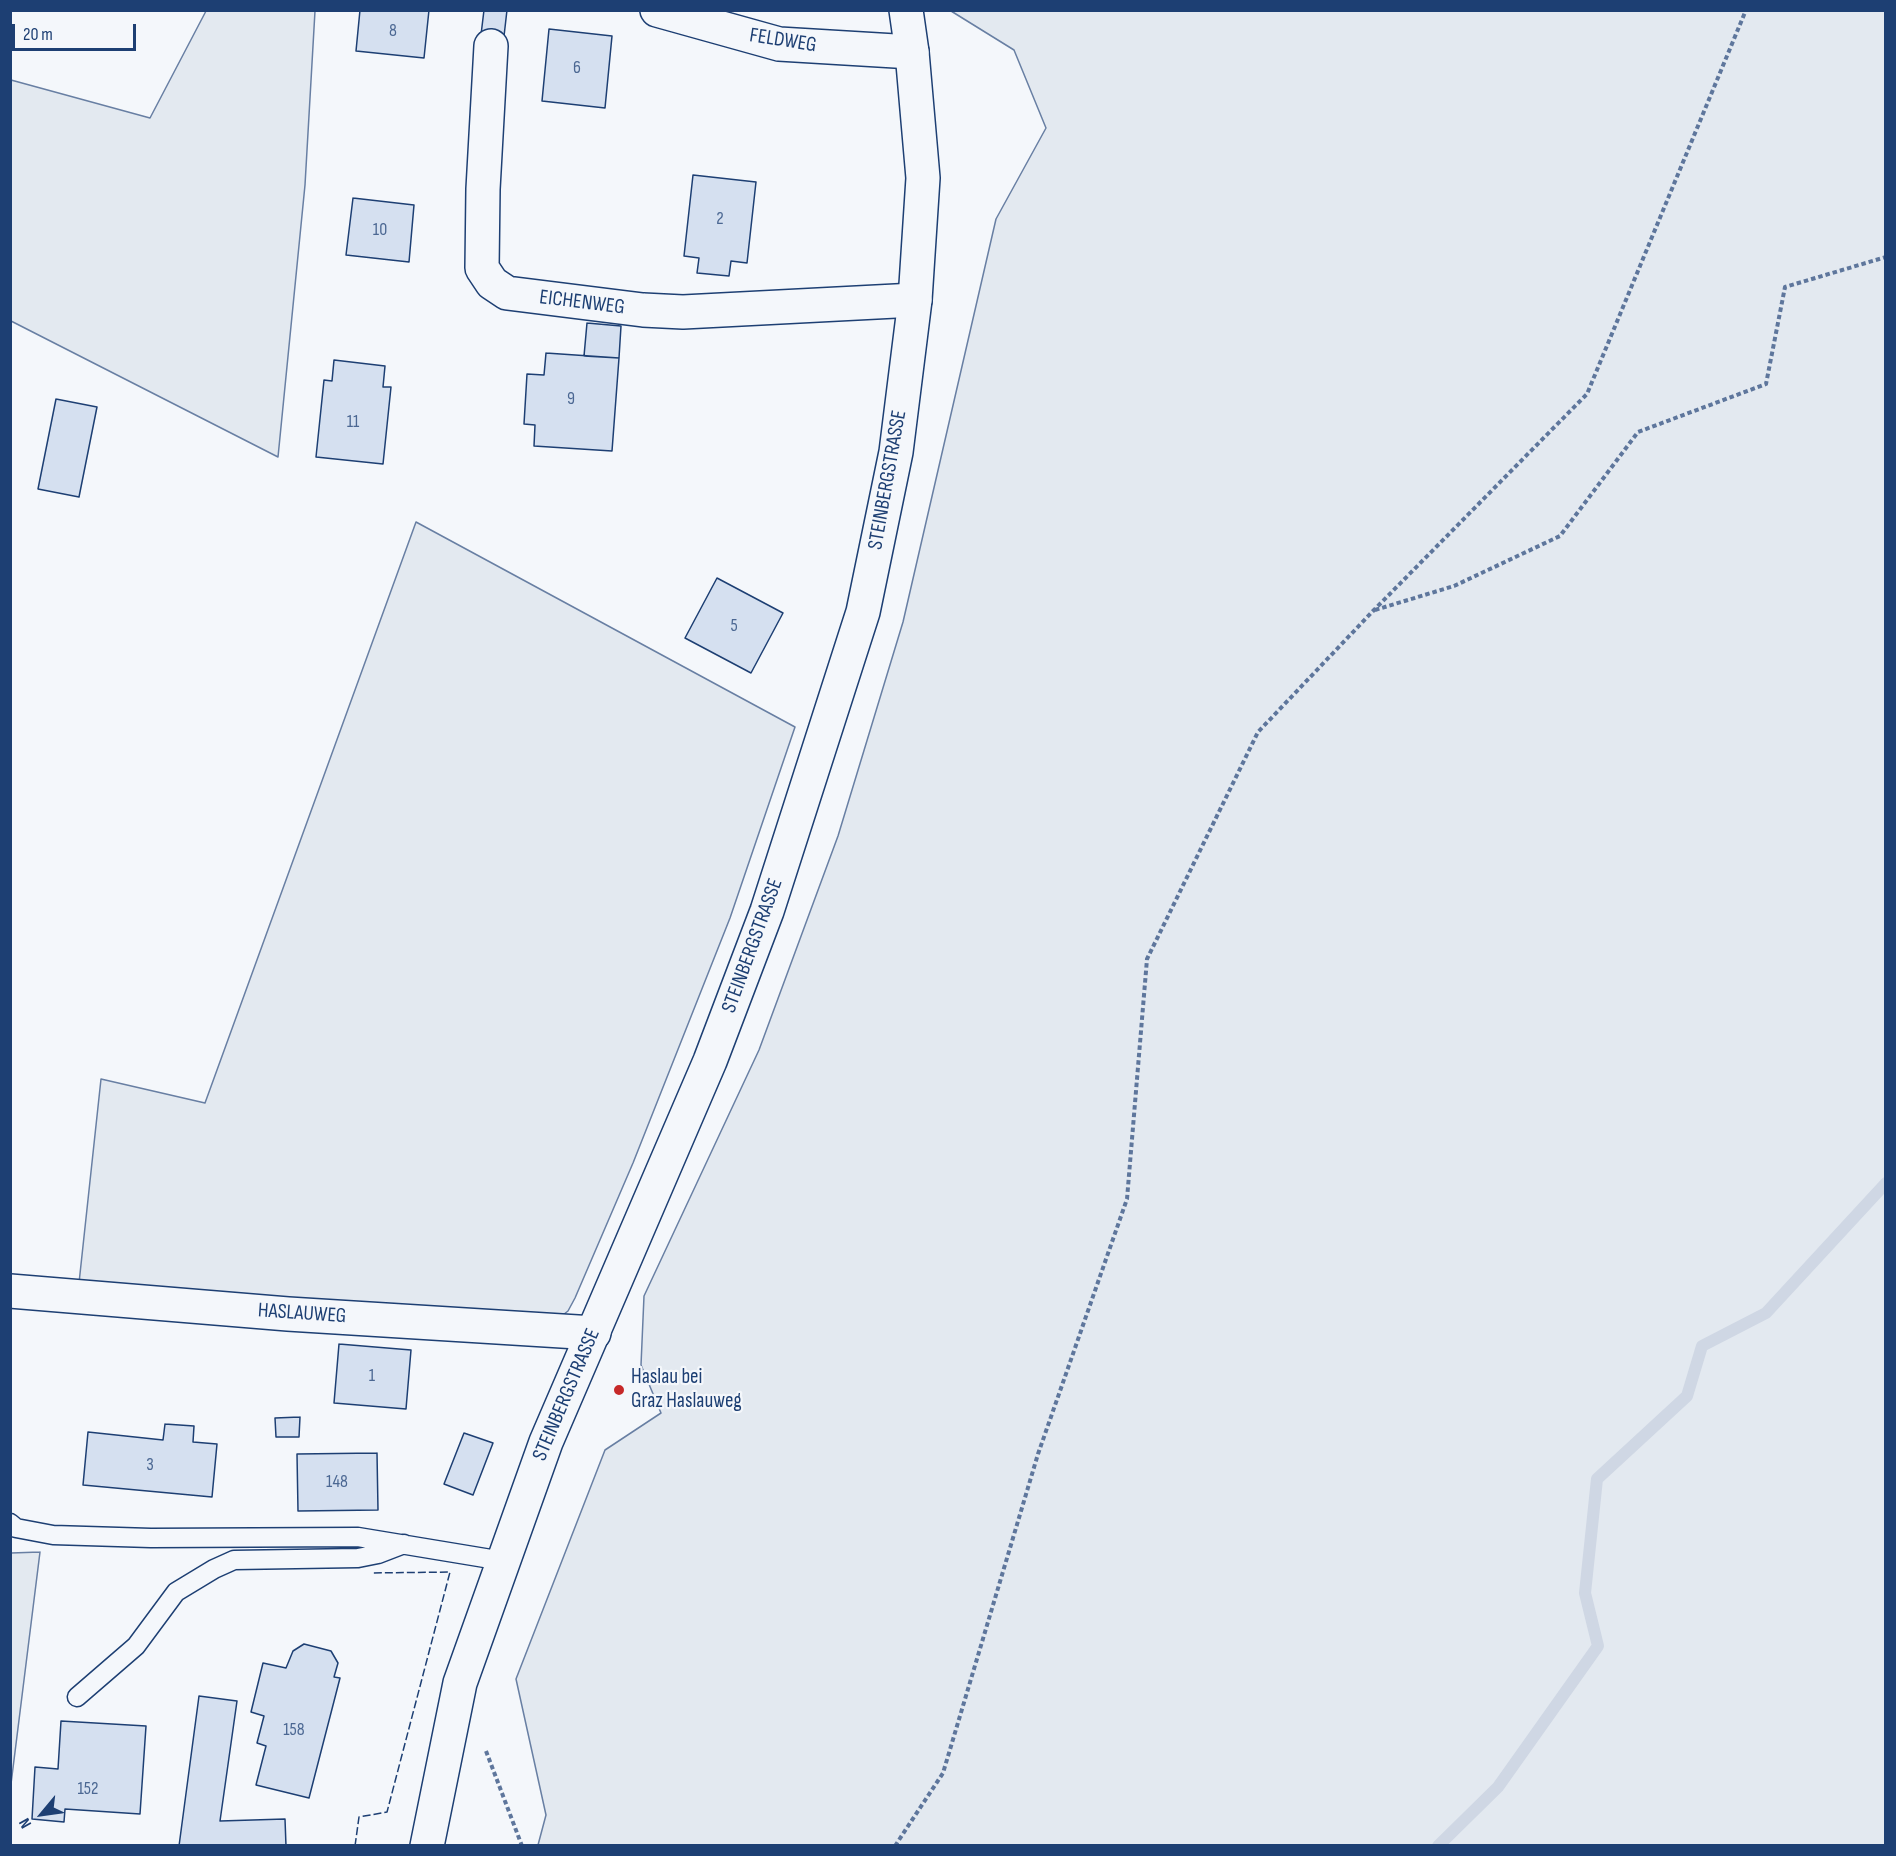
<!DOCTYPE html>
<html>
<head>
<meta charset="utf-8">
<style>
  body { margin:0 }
  #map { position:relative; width:1896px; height:1856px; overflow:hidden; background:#f4f7fb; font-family:"Sofia Sans Condensed",sans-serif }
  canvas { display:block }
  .frame { position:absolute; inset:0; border:12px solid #1d3f73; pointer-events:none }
  .north { position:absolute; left:12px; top:1784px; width:60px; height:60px; -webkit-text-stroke:4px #f4f7fb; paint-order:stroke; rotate:241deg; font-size:16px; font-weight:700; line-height:24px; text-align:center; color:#1d3f73 }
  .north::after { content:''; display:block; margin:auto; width:21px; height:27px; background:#1d3f73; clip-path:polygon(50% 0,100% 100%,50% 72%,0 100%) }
  .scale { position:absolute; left:12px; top:24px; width:124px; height:27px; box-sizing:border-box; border:3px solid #1d3f73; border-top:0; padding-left:8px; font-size:18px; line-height:21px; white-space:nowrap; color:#1d3f73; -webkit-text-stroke:4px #f4f7fb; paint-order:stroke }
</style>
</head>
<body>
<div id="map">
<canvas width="1896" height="1856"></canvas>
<div class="frame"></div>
<div class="north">N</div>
<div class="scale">20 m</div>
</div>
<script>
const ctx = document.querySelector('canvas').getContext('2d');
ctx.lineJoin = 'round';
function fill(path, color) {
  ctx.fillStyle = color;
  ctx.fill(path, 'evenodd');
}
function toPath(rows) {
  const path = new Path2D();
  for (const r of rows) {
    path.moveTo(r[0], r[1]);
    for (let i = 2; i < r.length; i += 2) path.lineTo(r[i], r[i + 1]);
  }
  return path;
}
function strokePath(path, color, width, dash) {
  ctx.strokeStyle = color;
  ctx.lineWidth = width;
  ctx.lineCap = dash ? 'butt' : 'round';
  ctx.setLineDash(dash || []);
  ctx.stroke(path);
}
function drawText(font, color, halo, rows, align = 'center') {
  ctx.font = font + ' "Sofia Sans Condensed",sans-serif';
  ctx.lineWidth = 4.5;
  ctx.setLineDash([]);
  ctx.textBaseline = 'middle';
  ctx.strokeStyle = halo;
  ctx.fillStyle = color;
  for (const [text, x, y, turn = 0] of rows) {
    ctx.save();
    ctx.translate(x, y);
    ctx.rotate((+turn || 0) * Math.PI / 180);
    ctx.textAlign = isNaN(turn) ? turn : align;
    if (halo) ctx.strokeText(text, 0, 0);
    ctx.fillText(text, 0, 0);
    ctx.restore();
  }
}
const green = toPath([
  [206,11,315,11,305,185,278,457,11,321,11,80,150,118,206,11],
  [951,11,1885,11,1885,1845,538,1845,546,1815,516,1679,605,1450,661,1413,641,1365,644,1296,759,1050,838,836,903,622,996,219,1046,128,1014,50,951,11],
  [416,522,795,727,730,918,633,1163,575,1298,568,1311,559,1318,79,1283,101,1079,205,1103,416,522],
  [40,1552,11,1784,11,1553,40,1552]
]);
fill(green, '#e3e9f0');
strokePath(green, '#687fa3', 1.5);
strokePath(toPath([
  [1438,1846,1498,1787,1598,1646,1585,1593,1597,1479,1687,1396,1702,1346,1766,1313,1886,1183]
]), '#cfd7e4', 12);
const building = toPath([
  [360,10,429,10,424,58,356,51,360,10],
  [484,10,507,10,503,45,480,43,484,10],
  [549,29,612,36,605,108,542,101,549,29],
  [693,175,756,182,747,263,731,261,729,276,697,273,699,258,684,256,693,175],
  [353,198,414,205,409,262,346,255,353,198],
  [587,323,621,326,619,358,584,356,587,323],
  [546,353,619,358,612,451,534,446,535,425,524,424,527,374,544,375,546,353],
  [334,360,385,366,383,387,391,387,383,464,316,457,324,380,332,381,334,360],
  [56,399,97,407,79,497,38,489,56,399],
  [717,578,783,613,751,673,685,638,717,578],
  [339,1344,411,1350,406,1409,334,1403,339,1344],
  [300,1417,299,1437,276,1437,275,1418,300,1417],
  [165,1424,194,1426,193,1442,217,1444,212,1497,83,1485,88,1432,163,1440,165,1424],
  [464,1433,493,1443,473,1495,444,1484,464,1433],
  [377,1453,378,1510,298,1511,297,1454,377,1453],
  [304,1644,331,1651,338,1663,334,1677,340,1678,309,1798,256,1785,266,1746,257,1743,264,1716,251,1712,263,1663,286,1668,293,1651,304,1644],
  [199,1696,237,1701,220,1821,285,1819,286,1846,179,1846,199,1696],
  [61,1721,146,1726,140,1814,65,1809,64,1822,32,1819,35,1767,58,1769,61,1721]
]);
fill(building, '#d5e0f0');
strokePath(building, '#1d3f73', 1.5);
const lane = toPath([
  [10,1523,16,1528,53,1535,151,1538,358,1537,503,1561],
  [77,1697,136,1646,176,1592,214,1569,234,1560,358,1558,378,1554,404,1544]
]);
const street = toPath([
  [657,10,779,44,912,52],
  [491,46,483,189,482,268,492,283,507,293,643,310,683,312,915,300],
  [10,1291,288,1314,594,1333]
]);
const secondary = toPath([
  [427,1846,460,1683,546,1442,710,1061,767,911,863,612,896,452,915,300,923,178,912,52,906,10]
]);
strokePath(lane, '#1d3f73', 21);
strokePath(street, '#1d3f73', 36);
strokePath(secondary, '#1d3f73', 36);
strokePath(toPath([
  [1375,610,1454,586,1560,536,1638,432,1766,384,1785,287,1886,257],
  [486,1751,522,1846],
  [895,1846,943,1773,1038,1454,1127,1199,1147,959,1258,732,1373,611,1587,394,1746,10]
]), '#5e769c', 4, [4.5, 3]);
strokePath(lane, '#f4f7fb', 18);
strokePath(street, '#f4f7fb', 33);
strokePath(secondary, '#f4f7fb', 33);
strokePath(toPath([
  [355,1846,359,1817,387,1812,450,1572,372,1573]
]), '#1d3f73', 1.5, [8, 3]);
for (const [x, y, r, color] of [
  [619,1390,6,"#c62828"]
]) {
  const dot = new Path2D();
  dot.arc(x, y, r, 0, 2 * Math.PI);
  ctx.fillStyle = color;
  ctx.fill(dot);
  strokePath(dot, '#f4f7fb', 2);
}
drawText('18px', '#4b6792', null, [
  ["8",393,31],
  ["6",577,68],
  ["2",720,219],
  ["10",380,230],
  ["9",571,399],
  ["11",353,422],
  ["5",734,626],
  ["1",372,1376],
  ["3",150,1465],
  ["148",337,1482],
  ["158",294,1730],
  ["152",88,1789]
]);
drawText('21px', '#1d3f73', '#f4f7fb', [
  ["FELDWEG",783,41,9],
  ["EICHENWEG",582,303,7],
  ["STEINBERGSTRASSE",888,480,-80],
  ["STEINBERGSTRASSE",753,946,-70],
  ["HASLAUWEG",302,1314,4],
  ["STEINBERGSTRASSE",567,1395,-67]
]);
drawText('21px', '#1d3f73', '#f4f7fb', [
  ["Haslau bei",631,1378],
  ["Graz Haslauweg",631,1402]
], 'left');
</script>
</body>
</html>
